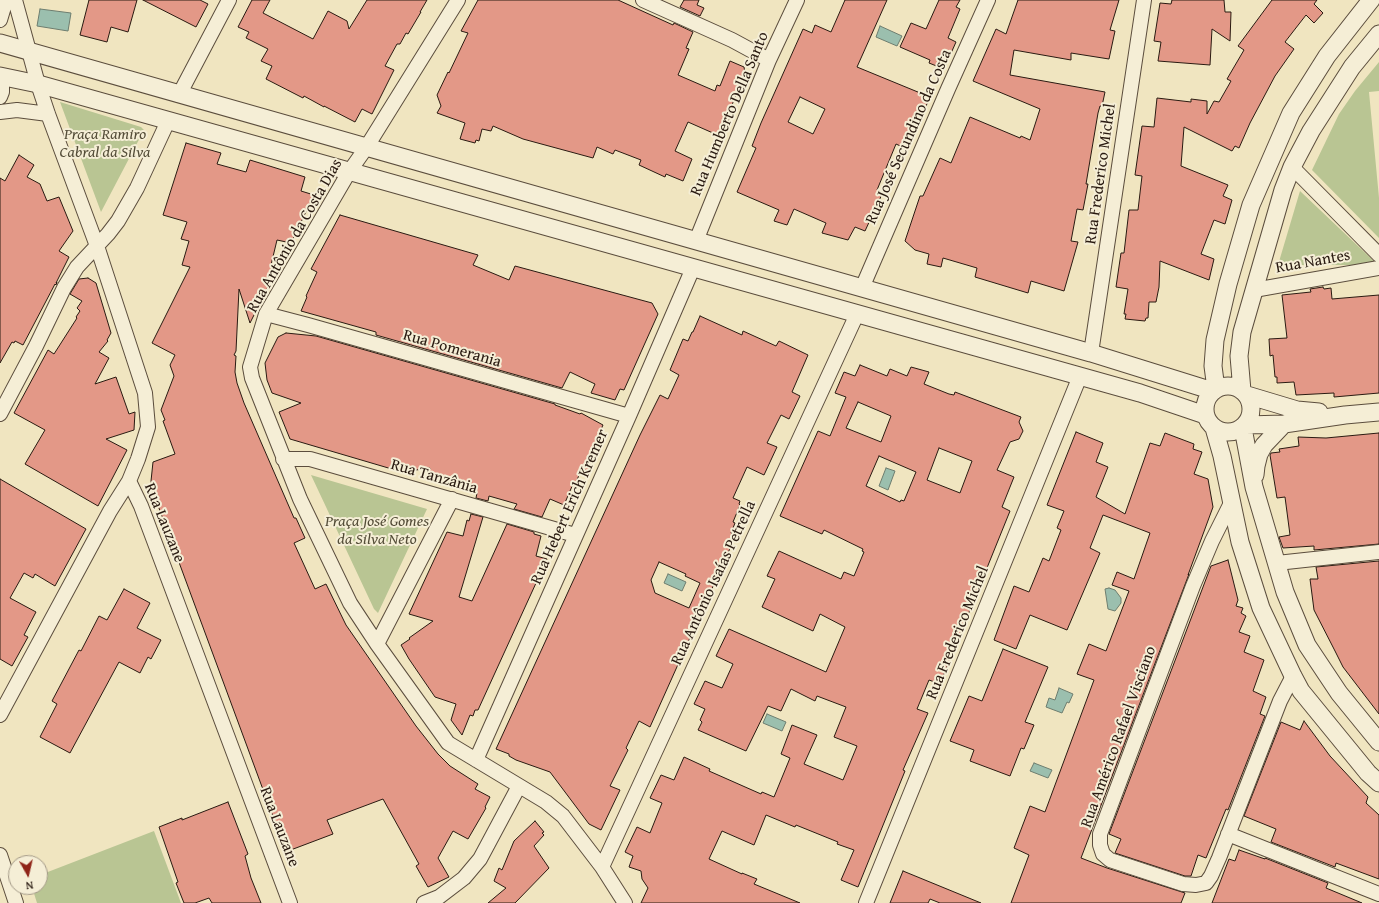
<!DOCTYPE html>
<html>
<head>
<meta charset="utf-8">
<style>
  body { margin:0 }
  #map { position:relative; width:1379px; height:903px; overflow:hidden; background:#f0e5c0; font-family:"Gentium Book Plus",serif }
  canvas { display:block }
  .north { position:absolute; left:8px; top:855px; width:40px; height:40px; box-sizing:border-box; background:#f5eed6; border:1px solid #a39987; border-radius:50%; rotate:172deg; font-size:11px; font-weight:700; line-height:16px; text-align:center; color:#291a11 }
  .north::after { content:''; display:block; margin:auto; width:14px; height:18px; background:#8f2418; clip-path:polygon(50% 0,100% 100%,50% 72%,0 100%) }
</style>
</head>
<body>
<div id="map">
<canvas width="1379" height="903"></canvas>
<div class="north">N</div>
</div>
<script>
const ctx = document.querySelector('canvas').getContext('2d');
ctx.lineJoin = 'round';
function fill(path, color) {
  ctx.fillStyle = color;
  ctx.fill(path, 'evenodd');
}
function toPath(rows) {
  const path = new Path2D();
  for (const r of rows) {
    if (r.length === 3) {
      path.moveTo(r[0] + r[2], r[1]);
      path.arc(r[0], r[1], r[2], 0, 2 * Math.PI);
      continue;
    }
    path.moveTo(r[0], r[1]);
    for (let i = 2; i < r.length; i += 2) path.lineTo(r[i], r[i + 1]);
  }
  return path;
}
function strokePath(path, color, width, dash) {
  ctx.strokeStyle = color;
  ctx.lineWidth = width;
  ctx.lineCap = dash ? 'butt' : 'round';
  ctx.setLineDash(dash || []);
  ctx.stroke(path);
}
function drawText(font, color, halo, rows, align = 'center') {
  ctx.font = font + ' "Gentium Book Plus",serif';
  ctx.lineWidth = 4;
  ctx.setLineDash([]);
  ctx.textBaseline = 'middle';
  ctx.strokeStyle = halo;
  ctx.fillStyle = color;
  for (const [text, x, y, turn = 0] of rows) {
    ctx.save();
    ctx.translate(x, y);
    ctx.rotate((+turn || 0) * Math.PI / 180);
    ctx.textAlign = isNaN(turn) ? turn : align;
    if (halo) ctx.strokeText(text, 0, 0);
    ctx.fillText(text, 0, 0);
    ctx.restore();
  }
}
fill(toPath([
  [1379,62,1379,91,1369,92,1379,198,1379,238,1312,170,1339,114,1355,91],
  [60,102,141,127,144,130,101,212],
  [1300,191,1378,265,1278,265],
  [311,475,427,509,378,613,374,609],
  [154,831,181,903,37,903,32,887,40,887,40,875]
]), '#b9c593');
const water = toPath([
  [40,9,71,13,68,31,37,26,40,9],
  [880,26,902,36,897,46,876,37,880,26],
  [886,468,895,471,888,490,879,486,886,468],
  [668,574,686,582,682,591,664,583,668,574],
  [1109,588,1115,590,1121,598,1121,603,1115,611,1108,609,1105,589,1109,588],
  [1059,688,1073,694,1069,703,1067,702,1062,713,1046,707,1049,698,1055,700,1059,688],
  [767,714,786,722,782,731,763,723,767,714],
  [1034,763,1052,770,1048,778,1030,771,1034,763]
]);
fill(water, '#9bbfae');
strokePath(water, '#6d7d6f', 1);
const building = toPath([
  [89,0,137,0,128,32,111,27,107,42,80,35,89,0],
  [143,0,200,0,208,4,196,27,143,0],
  [252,0,270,0,263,13,313,39,328,11,347,21,349,29,367,0,427,0,420,12,421,12,408,34,406,33,400,44,397,44,385,66,394,70,372,114,362,109,355,122,324,106,324,107,304,96,303,98,266,79,272,66,261,61,268,49,246,38,249,32,238,27,252,0],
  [478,0,618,0,673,25,674,23,693,32,686,48,689,49,678,75,715,91,717,85,720,86,730,61,744,67,745,73,732,105,734,106,722,137,688,122,675,151,692,159,683,181,666,174,665,177,639,165,641,160,615,150,613,154,597,147,593,158,523,139,493,126,491,131,482,129,479,141,476,140,475,143,460,139,465,123,437,113,441,106,437,95,448,72,449,73,468,33,461,31,478,0],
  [684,0,699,0,697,5,704,8,700,16,680,7,684,0],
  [845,0,887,0,857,67,930,97,907,149,896,144,877,190,883,192,865,231,855,227,848,240,822,233,826,223,794,209,787,225,774,221,779,210,737,192,756,148,752,146,761,123,803,29,812,33,815,25,831,32,845,0],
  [800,97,825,109,813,134,788,122,800,97],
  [939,0,960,0,956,7,960,9,948,38,956,42,944,69,929,63,930,60,900,47,911,23,926,29,939,0],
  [1018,0,1119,0,1110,30,1115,31,1109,59,1071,53,1071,60,1014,50,1010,75,1105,92,1102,106,1100,106,1098,113,1086,184,1088,184,1083,210,1077,209,1071,241,1078,242,1064,291,1031,281,1028,293,975,277,977,268,943,258,941,267,927,264,929,254,915,250,905,241,920,196,923,196,940,158,951,163,970,117,1020,138,1021,136,1030,140,1040,109,973,81,996,29,1006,34,1018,0],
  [1172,0,1224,0,1225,12,1231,12,1230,41,1212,29,1210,65,1158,61,1161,42,1154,41,1160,3,1171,4,1172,0],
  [1272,0,1317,0,1314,4,1323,13,1314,23,1306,15,1285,42,1294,49,1275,76,1250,123,1239,148,1235,146,1232,151,1184,127,1181,166,1228,185,1223,196,1232,200,1225,224,1214,220,1201,254,1214,259,1209,280,1160,261,1159,287,1156,302,1149,302,1148,318,1146,318,1145,321,1125,319,1126,314,1124,314,1128,289,1116,287,1121,253,1124,253,1129,210,1138,210,1142,176,1135,175,1142,126,1154,127,1157,98,1191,102,1191,99,1207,101,1207,114,1214,101,1219,102,1231,81,1227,79,1244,50,1238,46,1272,0],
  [186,143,221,153,217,164,246,172,250,160,305,177,301,191,314,195,291,243,277,240,271,265,278,267,250,323,239,289,236,351,234,355,236,356,235,372,237,383,244,403,294,518,296,518,305,538,294,543,315,589,326,584,346,625,416,726,438,754,450,766,478,784,475,789,490,797,485,807,486,808,468,839,453,831,438,858,449,877,428,887,416,866,419,864,383,799,327,820,333,834,288,851,283,837,281,838,275,822,153,492,151,481,153,462,175,454,163,421,165,420,161,410,174,376,170,365,175,355,152,343,190,267,182,265,189,241,181,239,187,222,163,215,186,143],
  [19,155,34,165,27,177,40,184,47,201,59,197,73,231,59,251,69,257,56,283,57,282,56,285,55,284,23,345,15,341,14,343,12,342,0,363,0,178,5,181,19,155],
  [340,215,478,255,473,265,509,280,515,266,652,303,658,314,624,390,620,389,615,400,591,393,595,384,570,372,562,388,376,335,376,332,301,311,307,297,306,296,317,272,311,269,340,215],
  [88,278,96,283,111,333,107,340,108,341,99,352,109,358,95,384,116,377,129,414,135,412,134,430,106,439,127,450,98,506,25,464,45,430,14,413,48,350,54,354,77,318,76,317,80,311,77,308,82,301,70,294,79,279,88,278],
  [1323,287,1324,289,1331,288,1332,299,1379,295,1379,393,1334,397,1334,393,1296,395,1294,382,1277,383,1277,377,1275,377,1273,355,1270,356,1269,339,1287,338,1282,295,1311,292,1310,289,1323,287],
  [700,316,742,335,743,331,776,346,779,341,808,355,792,392,800,396,789,419,781,415,767,443,777,447,764,475,747,467,733,498,740,501,739,504,740,505,733,522,735,523,731,533,736,535,650,727,639,721,626,748,628,750,610,786,620,790,601,830,589,824,550,772,516,760,509,756,509,754,496,749,640,435,660,395,668,399,679,375,670,370,683,339,688,341,692,332,693,332,700,316],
  [659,562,686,574,685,576,700,583,689,608,655,593,651,580,659,562],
  [286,333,316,336,555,404,555,405,580,414,581,413,603,425,597,438,600,439,593,453,596,455,588,471,582,469,575,484,573,484,564,505,550,499,542,517,514,509,517,504,489,496,488,501,476,498,477,493,426,479,430,468,402,472,290,439,279,412,301,403,272,393,267,380,265,363,278,337,286,333],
  [860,365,887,376,890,369,907,376,911,367,929,372,924,384,949,394,954,395,955,392,1021,417,1019,422,1023,431,1019,439,1010,442,997,470,1014,477,1002,507,1010,511,940,684,929,680,917,709,928,713,903,770,905,771,858,887,841,880,854,850,837,844,838,842,796,825,795,827,766,815,754,845,722,831,709,859,742,874,742,873,757,879,754,884,800,903,641,903,648,888,642,879,641,871,629,867,633,856,625,852,637,827,650,833,662,803,650,798,661,775,674,780,684,757,710,769,709,771,761,794,762,792,774,797,790,758,781,754,792,725,817,735,804,764,843,780,857,746,834,737,846,707,817,696,815,701,791,689,781,711,768,706,746,751,698,730,702,722,700,720,705,709,694,704,705,681,722,688,733,664,716,656,729,629,826,672,845,627,820,614,813,631,762,607,775,579,767,576,779,551,841,579,844,572,854,576,864,552,862,551,863,549,824,530,822,534,780,516,818,431,830,436,846,397,835,393,844,372,855,376,860,365],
  [858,402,891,416,881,442,846,428,858,402],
  [939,448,972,461,960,493,927,480,939,448],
  [879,456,916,472,904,501,901,500,900,502,866,486,879,456],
  [1076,432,1103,443,1096,462,1108,467,1096,497,1125,514,1150,443,1160,446,1165,433,1194,444,1193,449,1202,452,1194,474,1208,479,1213,507,1188,575,1189,574,1081,858,1107,868,1185,893,1181,903,1011,903,1029,855,1014,848,1030,806,1045,812,1094,680,1077,674,1089,644,1106,651,1129,591,1112,585,1117,572,1134,579,1150,533,1103,515,1090,548,1100,553,1067,630,1030,615,1016,649,994,640,1014,586,1029,592,1043,558,1049,561,1061,530,1057,528,1064,511,1047,505,1076,432],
  [1379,433,1379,544,1314,550,1314,546,1283,548,1279,537,1290,535,1285,497,1277,498,1270,455,1271,453,1280,452,1279,449,1299,446,1298,437,1326,438,1379,433],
  [0,479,86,529,55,586,35,574,33,578,24,573,10,598,36,612,24,635,28,637,12,666,0,659,0,479],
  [471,514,483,517,459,597,472,601,507,524,534,532,534,534,541,536,536,556,547,559,478,710,475,710,473,716,470,715,462,735,451,720,456,704,435,697,409,659,401,645,410,639,409,638,433,621,409,614,447,532,463,536,467,520,469,521,471,514],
  [1228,560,1238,600,1236,606,1243,608,1241,613,1246,616,1239,632,1250,636,1244,652,1264,660,1253,691,1266,697,1260,714,1265,716,1228,810,1226,809,1206,858,1198,855,1191,876,1185,876,1115,853,1121,839,1109,834,1211,566,1228,560],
  [1379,561,1379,714,1343,667,1335,651,1314,610,1310,579,1318,579,1316,567,1379,561],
  [124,589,150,603,137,628,161,640,151,659,148,657,140,673,119,662,70,753,40,737,57,704,52,701,79,650,81,651,99,616,107,620,124,589],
  [1003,649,1048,667,1025,722,1034,725,1024,749,1021,748,1010,776,970,761,974,750,950,741,969,696,982,701,1003,649],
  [1304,721,1330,756,1368,797,1366,803,1379,815,1379,879,1336,863,1335,867,1271,842,1276,829,1244,816,1281,722,1300,730,1304,721],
  [228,802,248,854,245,856,251,878,261,903,212,903,209,898,195,903,184,903,176,883,178,882,159,827,182,818,182,820,228,802],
  [535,821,544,832,542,833,544,835,534,846,549,868,515,903,488,903,506,888,494,881,499,868,502,870,514,841,535,821],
  [1239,850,1265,859,1265,858,1328,883,1326,888,1362,903,1212,903,1229,859,1235,861,1239,850],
  [903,871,981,903,940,903,930,899,928,903,890,903,903,871]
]);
fill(building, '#e39887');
strokePath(building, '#291a11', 1);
const minor = toPath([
  [15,0,38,84,48,114,97,246,145,393,148,427,138,459,129,481,141,506,290,903],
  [458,0,366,148,349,172,266,314,250,367,252,378,300,499,350,603,377,644,448,743,546,802,563,816,602,867,625,903],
  [643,0,732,40,769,60],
  [0,20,6,0],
  [0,77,2,83,2,92,0,97],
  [179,95,229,0],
  [0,112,17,110,48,114],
  [1292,167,1379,255],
  [696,241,769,60,797,0],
  [862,288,948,89,988,0],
  [1254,290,1379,268],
  [266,314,308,325,629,416],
  [1091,353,1144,0],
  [0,414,36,346,64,288,77,267,108,234,118,221,137,188,168,121],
  [283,459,310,459,575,535],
  [1232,501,1212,541,1193,586,1100,834,1100,845,1103,854,1110,860,1183,884,1196,885,1206,883,1211,876,1219,858,1280,701,1293,676],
  [1277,563,1379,552],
  [377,644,452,499],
  [0,715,110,511,129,481],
  [476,760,629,416,693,268],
  [1228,834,1379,894],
  [0,855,16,903],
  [602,867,857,314],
  [424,903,439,897,464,878,480,859,519,786],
  [866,903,1080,376]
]);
const tertiary = toPath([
  [0,43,1091,353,1213,391],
  [0,76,38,84,1140,393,1205,415],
  [1228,409,23],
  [1216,389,1213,366,1215,340,1228,284,1251,205,1291,113,1327,56,1371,0],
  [1242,391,1239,356,1242,332,1283,190,1292,167,1311,131,1352,67,1379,34],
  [1247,395,1297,410,1319,412],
  [1246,425,1284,424,1345,415,1379,412],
  [1214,428,1222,456,1240,542,1261,608,1293,676,1301,691,1368,773,1379,783],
  [1243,428,1254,487,1285,592,1307,645,1339,693,1379,742],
  [1255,475,1256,466,1259,454,1264,445,1284,424]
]);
strokePath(minor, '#5b4d3d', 16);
strokePath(tertiary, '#5b4d3d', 19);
strokePath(minor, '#f5eed6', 14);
strokePath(tertiary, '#f5eed6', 17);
drawText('16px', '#291a11', '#f5eed6', [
  ["Rua Humberto Della Santo",730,114,-67],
  ["Rua José Secundino da Costa",909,137,-66],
  ["Rua Frederico Michel",1101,174,-82],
  ["Rua Antônio da Costa Dias",295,236,-60],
  ["Rua Nantes",1313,262,-10],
  ["Rua Pomerania",452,349,16],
  ["Rua Tanzânia",434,477,16],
  ["Rua Hebert Erich Kremer",570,507,-66],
  ["Rua Lauzane",164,523,68],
  ["Rua Antônio Isaías Petrella",714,583,-65],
  ["Rua Frederico Michel",958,633,-68],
  ["Rua Américo Rafael Visciano",1119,737,-70],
  ["Rua Lauzane",279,827,69]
]);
drawText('italic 16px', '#544d38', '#f5eed6', [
  ["Praça Ramiro",105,135],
  ["Cabral da Silva",105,153],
  ["Praça José Gomes",377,522],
  ["da Silva Neto",377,540]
]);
</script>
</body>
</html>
